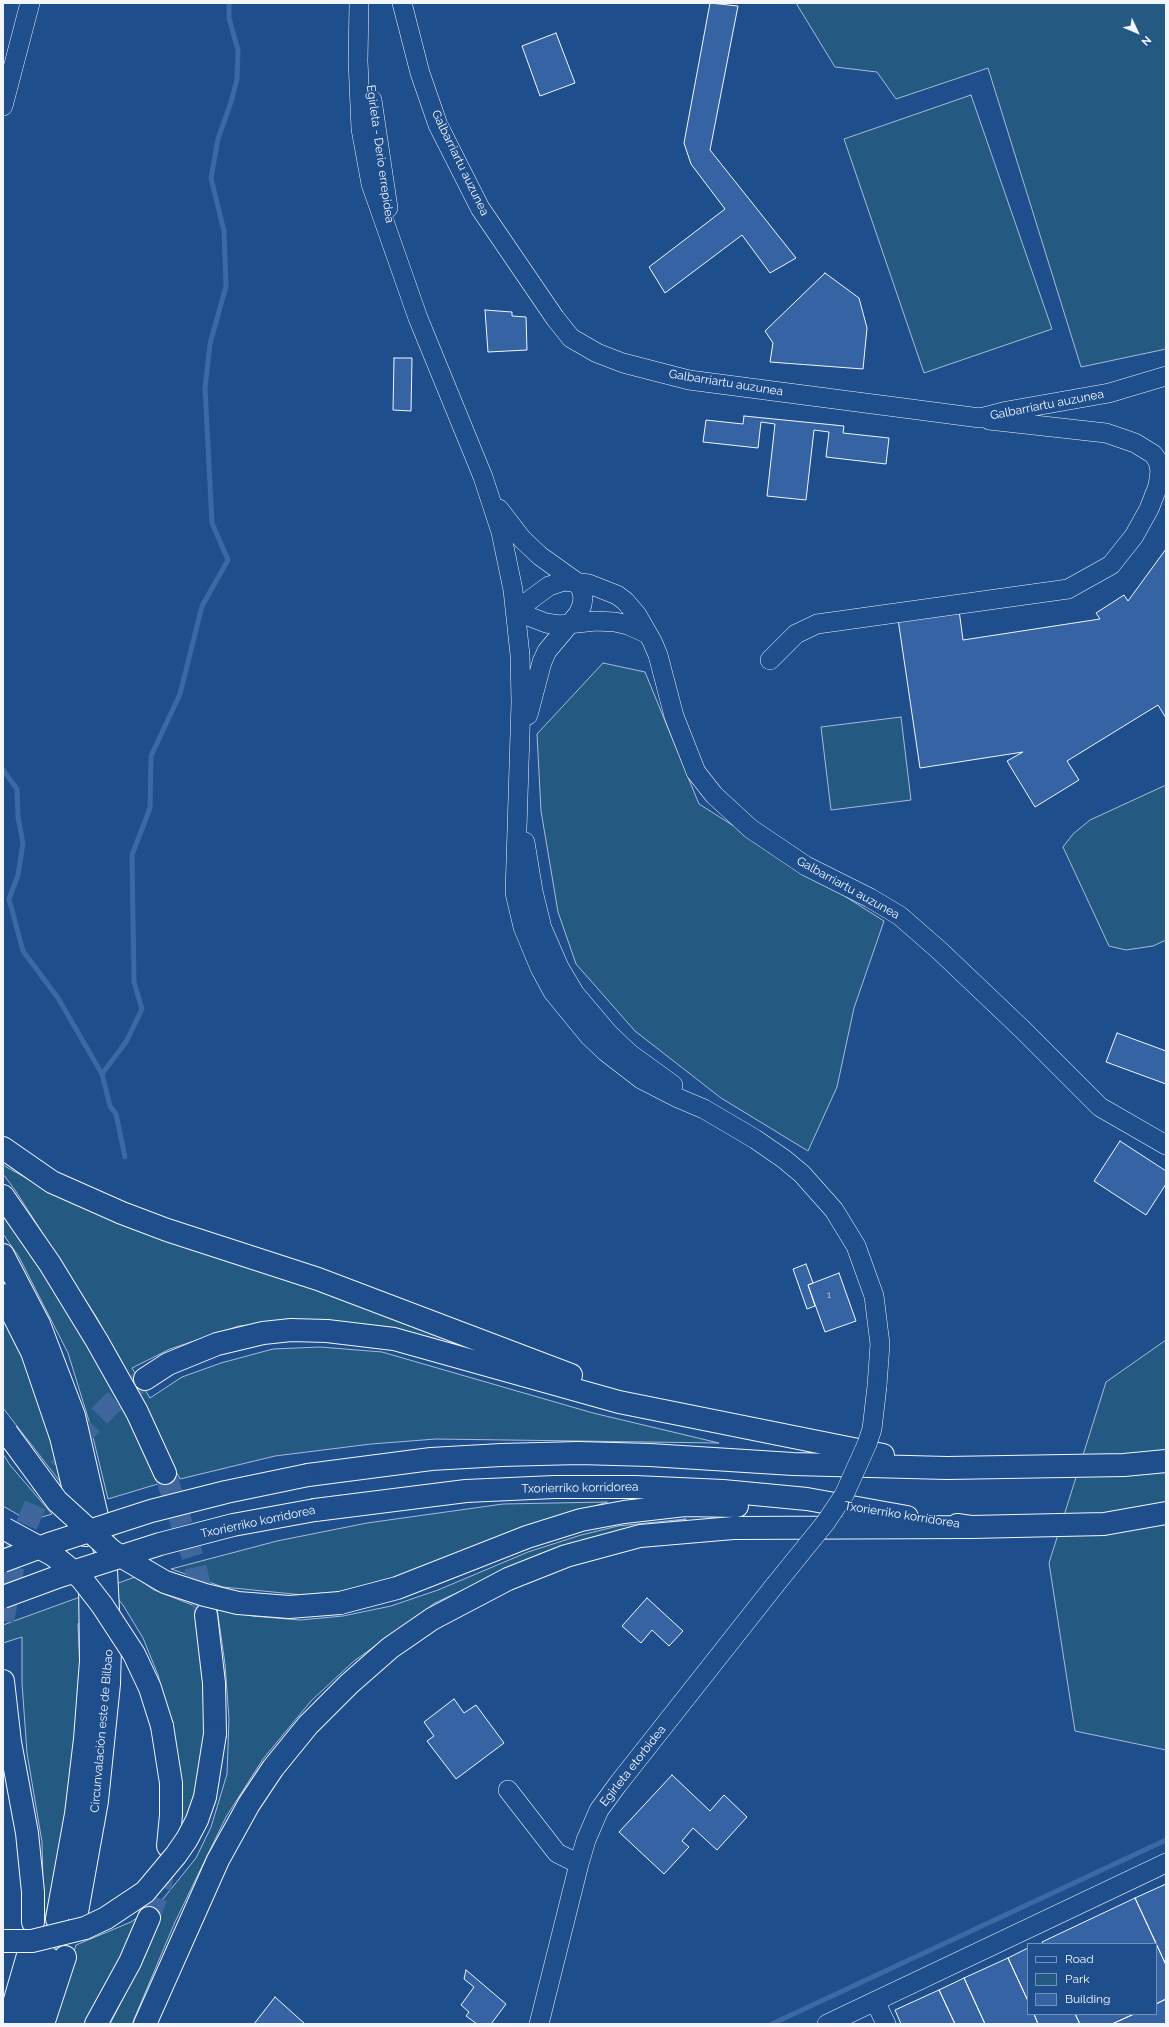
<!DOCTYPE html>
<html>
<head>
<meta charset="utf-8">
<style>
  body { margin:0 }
  #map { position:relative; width:1169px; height:2027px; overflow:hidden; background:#1f4e8c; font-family:Raleway,sans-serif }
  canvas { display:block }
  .frame { position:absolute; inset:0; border:4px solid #f2f6ff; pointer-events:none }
  .legend { position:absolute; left:1027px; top:1943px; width:130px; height:72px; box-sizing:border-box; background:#1f4e8c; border:1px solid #7391ba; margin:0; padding:5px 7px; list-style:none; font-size:12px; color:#f2f6ff }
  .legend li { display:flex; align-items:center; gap:8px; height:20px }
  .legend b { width:20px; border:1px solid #7391ba }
  .north { position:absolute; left:1117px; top:12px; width:40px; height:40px; -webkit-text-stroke:3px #1f4e8c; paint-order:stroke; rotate:134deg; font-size:11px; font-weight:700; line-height:16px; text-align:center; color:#f2f6ff }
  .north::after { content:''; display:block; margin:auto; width:14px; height:18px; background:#f2f6ff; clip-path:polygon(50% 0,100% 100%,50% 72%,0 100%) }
</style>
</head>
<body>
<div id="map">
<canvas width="1169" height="2027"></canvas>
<div class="frame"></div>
<ul class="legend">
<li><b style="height:5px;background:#1f4e8c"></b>Road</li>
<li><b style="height:11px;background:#245a82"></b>Park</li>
<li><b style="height:11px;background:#3563a3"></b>Building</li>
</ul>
<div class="north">N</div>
</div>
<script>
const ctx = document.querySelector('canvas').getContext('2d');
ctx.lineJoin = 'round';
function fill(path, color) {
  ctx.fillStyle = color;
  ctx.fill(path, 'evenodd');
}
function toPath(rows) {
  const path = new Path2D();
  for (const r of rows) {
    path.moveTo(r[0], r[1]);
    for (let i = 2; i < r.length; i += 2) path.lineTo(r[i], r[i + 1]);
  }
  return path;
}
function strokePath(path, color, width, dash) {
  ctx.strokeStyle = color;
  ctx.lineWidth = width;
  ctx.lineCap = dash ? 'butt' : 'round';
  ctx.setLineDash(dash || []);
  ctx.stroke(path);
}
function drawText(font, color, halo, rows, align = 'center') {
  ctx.font = font + ' Raleway,sans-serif';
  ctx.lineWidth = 3;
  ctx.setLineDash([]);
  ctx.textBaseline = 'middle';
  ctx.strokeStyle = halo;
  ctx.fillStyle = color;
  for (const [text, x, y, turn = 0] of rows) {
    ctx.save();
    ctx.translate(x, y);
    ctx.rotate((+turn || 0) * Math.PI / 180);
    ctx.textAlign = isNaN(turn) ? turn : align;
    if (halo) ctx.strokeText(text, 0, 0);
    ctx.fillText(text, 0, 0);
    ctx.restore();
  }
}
const green = toPath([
  [796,3,1166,3,1166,349,1081,367,988,68,896,99,877,72,835,67,796,3],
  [971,95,1052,329,924,373,844,139,971,95],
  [603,663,645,672,699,804,884,921,854,1008,837,1087,808,1151,721,1098,635,1031,576,964,558,912,541,811,537,734,603,663],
  [901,717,911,800,831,810,821,727,901,717],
  [1166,785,1166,940,1153,946,1126,950,1109,946,1063,847,1073,834,1090,820,1166,785],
  [3,1165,65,1200,225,1260,366,1305,574,1381,448,1343,296,1320,239,1326,170,1349,132,1368,150,1398,182,1377,221,1363,273,1349,320,1347,382,1352,593,1413,719,1443,436,1439,371,1444,275,1456,180,1479,97,1318,15,1190,3,1174,3,1165],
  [3,1214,62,1296,143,1441,161,1483,108,1499,89,1421,68,1353,19,1257,3,1234,3,1214],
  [3,1315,21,1344,68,1492,3,1408,3,1315],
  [1166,1340,1166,1750,1075,1731,1049,1563,1106,1382,1166,1340],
  [3,1454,10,1465,52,1514,29,1521,3,1506,3,1454],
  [607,1502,538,1525,403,1579,346,1593,313,1596,223,1587,171,1569,277,1541,367,1523,503,1504,607,1502],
  [686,1519,601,1535,540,1554,435,1603,354,1661,311,1701,263,1759,226,1817,175,1922,132,2024,110,2024,137,1971,106,1987,85,2024,54,2024,76,1945,131,1922,163,1899,196,1858,211,1827,227,1774,229,1719,225,1664,217,1608,252,1616,300,1620,343,1616,391,1606,438,1590,528,1552,581,1535,618,1526,686,1519],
  [135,1577,154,1590,195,1606,201,1634,206,1719,196,1803,174,1846,169,1716,158,1675,143,1638,123,1605,113,1593,78,1624,81,1694,67,1817,44,1923,42,1842,27,1753,22,1683,22,1637,3,1643,3,1625,135,1577]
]);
fill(green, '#245a82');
strokePath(green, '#a8bbd7', 1);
strokePath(toPath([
  [3,770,17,789,18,817,23,843,18,875,9,899,23,951,58,998,102,1074,110,1106,116,1114,125,1157],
  [102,1074,126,1042,142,1009,134,982,132,855,150,808,151,756,180,694,202,606,228,560,212,523,205,388,210,344,226,286,224,231,211,178,218,139,231,102,237,79,238,50,229,18,229,3],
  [772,2024,1166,1840]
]), '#3b69a3', 5);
const building = toPath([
  [710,3,738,6,710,150,796,258,770,273,742,235,665,293,649,267,725,209,691,164,684,143,710,3],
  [556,33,575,83,540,96,522,46,556,33],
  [825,273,859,298,867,328,863,369,770,362,773,343,765,331,825,273],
  [485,310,512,312,512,316,526,317,527,350,488,352,485,310],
  [394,358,412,358,411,411,393,410,394,358],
  [744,416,844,426,843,433,889,438,886,464,826,457,829,432,814,430,806,500,767,496,775,424,761,422,758,448,703,442,706,420,743,424,744,416],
  [1166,549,1166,718,1158,705,1067,761,1079,780,1035,807,1007,761,1023,752,920,768,898,619,959,610,963,640,1100,619,1096,613,1124,595,1128,601,1166,549],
  [1117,1033,1166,1051,1166,1084,1106,1062,1117,1033],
  [1120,1141,1166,1171,1166,1184,1146,1215,1094,1181,1120,1141],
  [806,1264,813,1283,808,1285,815,1306,807,1309,793,1269,806,1264],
  [839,1273,856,1321,825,1332,808,1285,839,1273],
  [647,1598,683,1631,669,1646,652,1630,641,1643,622,1626,647,1598],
  [454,1699,464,1713,476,1705,504,1743,456,1779,427,1741,434,1736,424,1722,454,1699],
  [672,1775,710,1811,724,1795,747,1817,717,1850,693,1828,682,1841,689,1847,664,1874,619,1832,672,1775],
  [1166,1884,1166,1965,1135,1898,1166,1884],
  [1135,1898,1166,1965,1166,1999,1156,2004,1156,1944,1043,1944,1042,1942,1135,1898],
  [1028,1948,1028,2001,1008,1958,1028,1948],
  [1008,1958,1028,2001,1028,2014,1034,2014,1038,2024,985,2024,964,1978,1008,1958],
  [466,1970,506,2004,491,2024,477,2024,466,2016,469,2012,461,2005,474,1987,464,1979,466,1970],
  [964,1978,985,2024,955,2024,939,1990,964,1978],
  [939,1990,955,2024,901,2024,895,2010,939,1990],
  [275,1997,305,2024,254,2024,275,1997],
  [1166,1999,1166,2024,1112,2024,1134,2014,1156,2014,1156,2004,1166,1999],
  [1034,2014,1075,2014,1080,2024,1038,2024,1034,2014],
  [1075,2014,1134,2014,1112,2024,1080,2024,1075,2014]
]);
fill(building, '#3563a3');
strokePath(building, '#f2f6ff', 1);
strokePath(toPath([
  [165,1473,195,1564,205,1610],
  [3,1621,17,1548,36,1503,86,1430,111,1404,140,1382],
  [149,1918,161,1885,164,1866]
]), '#3f679d', 22, [22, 11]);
const minor = toPath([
  [359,3,358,61,361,129,371,184,418,318,483,477,501,532,513,590,520,655,521,702,515,893,523,927,540,968,553,992,589,1036,606,1052,641,1079,678,1098,704,1109,755,1139,784,1159,802,1174,834,1210,856,1246,874,1296,880,1344,877,1386],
  [402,3,420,73,438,125,480,208,555,318,571,338,597,353,623,363,689,380,980,418,1007,411,1109,393,1166,376],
  [372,100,388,208],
  [3,106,30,3],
  [499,509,522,539,540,556,575,581,581,589,583,597,582,605,578,614,547,651,542,662,528,715],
  [515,611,549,586,564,581,589,584,617,595,625,601,637,615,652,641,658,655,674,716,696,772,714,795,751,829,806,866,870,898,900,916,940,951,1022,1029,1100,1107,1166,1145],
  [515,611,546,623,559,625,596,621,615,622,628,625,648,634],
  [770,660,796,634,817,624,1068,589,1111,565,1134,536,1149,509,1158,486,1160,471,1158,461,1153,454,1135,443,1106,433,989,420],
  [525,842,533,891,542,928,559,967,575,994,608,1033,629,1053,673,1085],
  [508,1790,557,1853,579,1864],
  [875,2001,886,2024],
  [539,2024,579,1864,586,1840,599,1810,618,1784,775,1585],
  [827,2024,1166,1863]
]);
const highway = toPath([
  [3,1148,52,1182,122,1213,167,1230,318,1279,571,1375],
  [3,1196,50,1264,97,1341,137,1412,165,1473],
  [3,1255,39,1324,74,1416,105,1551,110,1648,109,1684,97,1801,77,1912],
  [3,1295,32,1352,61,1437,85,1535],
  [145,1379,168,1364,217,1344,263,1333,291,1330,327,1331,394,1339,619,1402,883,1455],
  [308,1475,431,1459,501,1455,579,1453,650,1455,793,1464,947,1468,1124,1465,1166,1461],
  [315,1510,466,1491,554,1487,635,1487,723,1491,807,1499,907,1517],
  [957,1525,971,1527,1104,1524,1166,1513],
  [340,1603,397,1588,527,1537,581,1520,624,1512,685,1505,737,1506],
  [206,1615,214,1683,215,1734],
  [3,1681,10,1742,27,1833,33,1892,33,1922],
  [162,1726,171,1783,171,1815,168,1846],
  [57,1919,76,1814,85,1739,91,1661,90,1579],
  [8,2024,28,1955],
  [24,2024,47,1957],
  [43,2024,65,1957],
  [96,2024,130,1962,149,1918],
  [145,2024,218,1860,249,1804,273,1768,308,1725,349,1684,390,1648,432,1619,508,1579,566,1556,640,1536,733,1528,971,1527]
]);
strokePath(minor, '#f2f6ff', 20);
strokePath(highway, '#f2f6ff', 24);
strokePath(minor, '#1f4e8c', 19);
strokePath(highway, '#1f4e8c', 22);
const minorBridge = toPath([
  [775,1585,826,1522,844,1495,867,1444,872,1429,877,1386]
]);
const highwayBridge = toPath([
  [7,1433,57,1501,112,1551,165,1582,205,1595,238,1603,289,1607,340,1603],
  [5,1529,53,1555,81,1578,102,1605,134,1654,150,1688,162,1726],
  [3,1561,49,1544,151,1511,226,1492,308,1475],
  [3,1597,60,1576,160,1544,233,1525,315,1510],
  [3,1941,32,1941,85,1928,106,1918,145,1892,176,1855,187,1839,197,1820,205,1797,215,1734]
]);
strokePath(minorBridge, '#f2f6ff', 20, []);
strokePath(highwayBridge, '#f2f6ff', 24, []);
strokePath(minorBridge, '#1f4e8c', 19);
strokePath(highwayBridge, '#1f4e8c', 22);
drawText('10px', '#c3d1e8', null, [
  ["1",829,1295]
]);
drawText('12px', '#f2f6ff', '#1f4e8c', [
  ["Egirleta - Derio errepidea",380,154,82],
  ["Galbarriartu auzunea",460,163,64],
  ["Galbarriartu auzunea",726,383,9],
  ["Galbarriartu auzunea",1047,405,-11],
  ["Galbarriartu auzunea",848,888,29],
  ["Txorierriko korridorea",580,1488,-1],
  ["Txorierriko korridorea",902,1515,9],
  ["Txorierriko korridorea",258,1522,-12],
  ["Circunvalación este de Bilbao",102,1731,-85],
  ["Egirleta etorbidea",633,1766,-52]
]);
</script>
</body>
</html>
